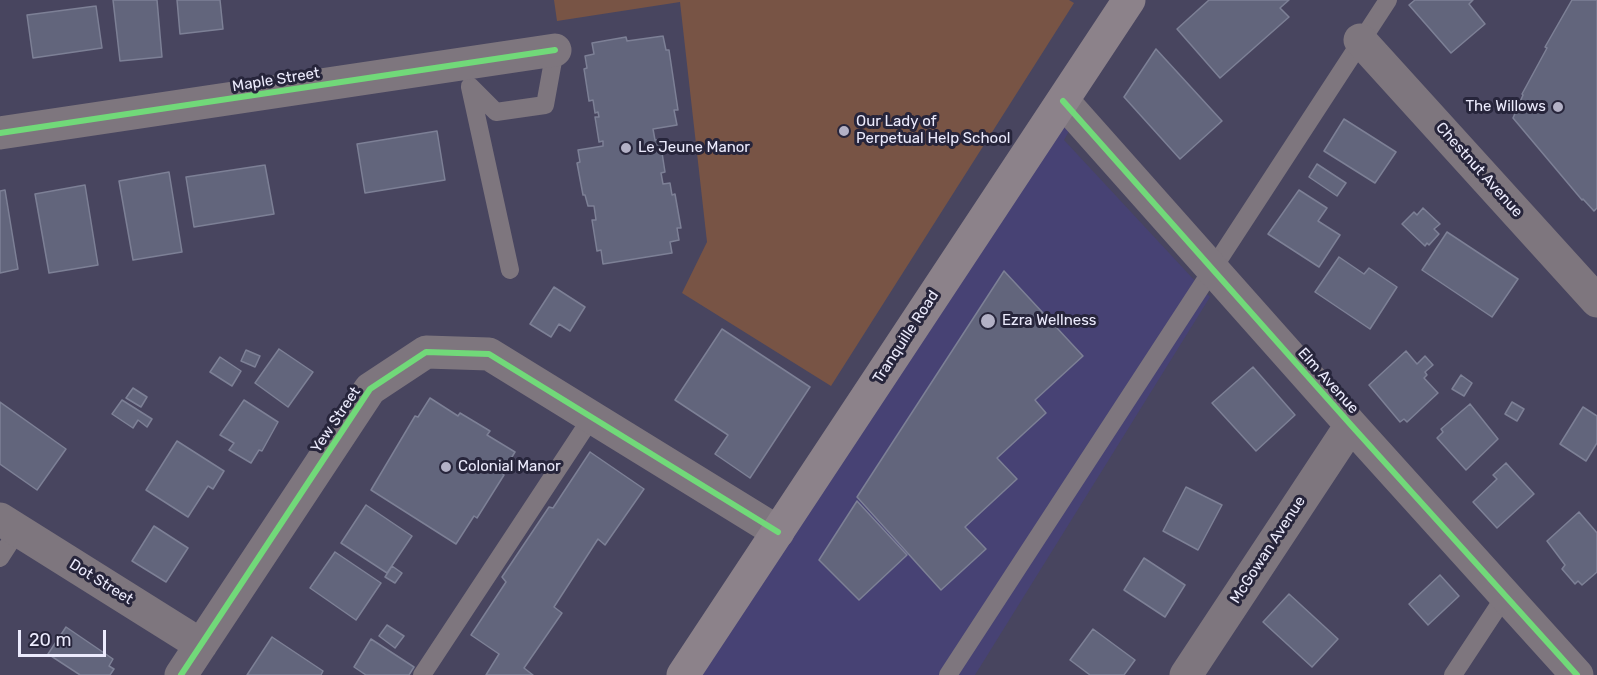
<!DOCTYPE html>
<html>
<head>
<meta charset="utf-8">
<style>
  body { margin:0 }
  #map { position:relative; width:1597px; height:675px; overflow:hidden; background:#48455f; font-family:Rubik,sans-serif }
  canvas { display:block }
  .scale { position:absolute; left:18px; top:630px; width:88px; height:27px; box-sizing:border-box; border:3px solid #ecebfd; border-top:0; padding-left:8px; font-size:18px; line-height:21px; white-space:nowrap; color:#ecebfd; -webkit-text-stroke:4px #27253b; paint-order:stroke }
</style>
</head>
<body>
<div id="map">
<canvas width="1597" height="675"></canvas>
<div class="scale">20 m</div>
</div>
<script>
const ctx = document.querySelector('canvas').getContext('2d');
ctx.lineJoin = 'round';
function fill(path, color) {
  ctx.fillStyle = color;
  ctx.fill(path, 'evenodd');
}
function toPath(rows) {
  const path = new Path2D();
  for (const r of rows) {
    path.moveTo(r[0], r[1]);
    for (let i = 2; i < r.length; i += 2) path.lineTo(r[i], r[i + 1]);
  }
  return path;
}
function strokePath(path, color, width, dash) {
  ctx.strokeStyle = color;
  ctx.lineWidth = width;
  ctx.lineCap = dash ? 'butt' : 'round';
  ctx.setLineDash(dash || []);
  ctx.stroke(path);
}
function drawText(font, color, halo, rows, align = 'center') {
  ctx.font = font + ' Rubik,sans-serif';
  ctx.lineWidth = 6;
  ctx.setLineDash([]);
  ctx.textBaseline = 'middle';
  ctx.strokeStyle = halo;
  ctx.fillStyle = color;
  for (const [text, x, y, turn = 0] of rows) {
    ctx.save();
    ctx.translate(x, y);
    ctx.rotate((+turn || 0) * Math.PI / 180);
    ctx.textAlign = isNaN(turn) ? turn : align;
    if (halo) ctx.strokeText(text, 0, 0);
    ctx.fillText(text, 0, 0);
    ctx.restore();
  }
}
fill(toPath([
  [1077,117,1064,140,1210,297,975,675,683,675,1031,148]
]), '#474274');
fill(toPath([
  [554,0,1069,0,1074,3,831,386,682,293,707,242,680,2,557,21]
]), '#785445');
const building = toPath([
  [113,0,157,0,162,57,120,61,113,0],
  [177,0,220,0,223,29,180,34,177,0],
  [1209,0,1289,0,1280,8,1289,17,1220,78,1177,29,1209,0],
  [1415,0,1473,0,1469,4,1485,24,1451,53,1409,5,1415,0],
  [1572,0,1597,0,1597,208,1594,211,1583,199,1582,200,1513,118,1523,95,1522,94,1547,48,1545,47,1572,0],
  [96,6,102,48,33,58,27,15,96,6],
  [663,36,666,50,669,50,678,110,674,110,677,125,653,129,655,140,660,140,665,172,661,173,663,184,670,183,672,195,675,194,681,228,677,228,679,240,670,242,672,253,603,264,601,250,597,251,592,220,596,220,594,206,588,206,585,195,583,195,577,163,580,162,578,150,603,146,603,141,599,142,595,117,599,117,598,112,595,113,593,100,589,101,584,69,587,68,585,56,594,54,592,43,626,37,627,41,663,36],
  [1156,49,1222,121,1180,159,1124,97,1156,49],
  [1344,119,1396,152,1375,183,1324,151,1344,119],
  [437,131,445,180,365,193,357,144,437,131],
  [1317,164,1346,183,1337,196,1309,177,1317,164],
  [265,165,274,214,194,227,186,177,265,165],
  [169,172,182,252,133,260,119,181,169,172],
  [85,185,98,265,49,273,35,194,85,185],
  [5,190,18,269,0,273,0,191,5,190],
  [1299,190,1327,208,1318,221,1340,235,1319,267,1268,234,1299,190],
  [1423,208,1440,224,1434,229,1439,234,1429,245,1427,243,1425,246,1402,224,1414,212,1417,215,1423,208],
  [1447,232,1518,279,1492,317,1422,270,1447,232],
  [1339,257,1364,274,1369,268,1397,287,1370,329,1315,292,1339,257],
  [1004,271,1083,356,1035,400,1046,413,997,458,1017,479,965,527,986,549,941,590,857,497,1004,271],
  [554,287,585,307,570,331,559,324,551,337,530,324,554,287],
  [722,329,810,387,750,478,715,454,728,435,675,400,722,329],
  [279,349,313,372,288,407,255,383,279,349],
  [246,350,260,356,255,367,241,361,246,350],
  [1406,351,1417,364,1425,356,1433,365,1425,372,1427,375,1424,378,1438,393,1407,422,1404,419,1400,422,1369,385,1406,351],
  [220,357,241,371,232,386,210,372,220,357],
  [1253,367,1295,415,1256,451,1212,403,1253,367],
  [1461,375,1472,383,1464,396,1452,389,1461,375],
  [133,388,147,397,141,407,126,398,133,388],
  [430,398,458,416,460,413,490,431,487,435,515,452,502,473,504,475,477,518,474,516,456,544,371,490,415,416,418,417,430,398],
  [122,400,152,419,147,427,138,420,133,428,112,414,122,400],
  [244,400,278,422,262,451,259,450,251,463,229,450,234,443,220,435,244,400],
  [0,402,66,449,37,490,0,464,0,402],
  [1512,402,1524,409,1517,421,1505,414,1512,402],
  [1470,404,1498,439,1466,470,1437,438,1443,432,1441,429,1470,404],
  [1583,407,1597,416,1597,443,1586,461,1560,444,1583,407],
  [177,441,224,471,213,489,208,486,188,517,146,490,177,441],
  [590,452,644,489,605,545,598,539,554,607,562,613,524,668,533,675,486,675,499,654,471,635,506,582,502,577,549,507,553,508,590,452],
  [1506,463,1534,494,1497,528,1473,502,1497,479,1493,475,1506,463],
  [1186,487,1222,505,1198,550,1163,531,1186,487],
  [857,501,907,555,859,600,819,560,857,501],
  [366,505,412,536,387,573,341,543,366,505],
  [1579,512,1597,533,1597,572,1582,585,1578,581,1575,584,1562,569,1565,565,1547,541,1579,512],
  [154,526,188,548,166,582,132,561,154,526],
  [335,552,381,583,356,620,310,588,335,552],
  [1144,558,1185,585,1165,617,1124,590,1144,558],
  [392,566,402,573,395,583,385,577,392,566],
  [1440,575,1459,596,1428,625,1409,604,1440,575],
  [1289,594,1338,639,1312,667,1263,622,1289,594],
  [387,625,404,636,395,648,379,636,387,625],
  [66,627,113,659,109,666,114,669,110,675,80,675,48,654,66,627],
  [1093,629,1135,660,1124,675,1090,675,1070,660,1093,629],
  [272,637,323,671,321,675,247,675,272,637],
  [371,639,414,667,409,675,366,675,354,667,371,639]
]);
fill(building, '#62657c');
strokePath(building, '#7d8096', 1.5);
strokePath(toPath([
  [470,86,496,112,545,105,555,50],
  [470,87,510,270],
  [0,558,18,530],
  [422,675,592,417],
  [948,675,1388,0],
  [1453,675,1505,596]
]), '#7e767e', 18);
strokePath(toPath([
  [1360,40,1597,301],
  [1063,101,1351,425,1577,675],
  [0,133,555,50],
  [0,519,201,645],
  [181,675,370,389,426,352,489,354,778,532],
  [1186,675,1351,425]
]), '#7e767e', 33);
strokePath(toPath([
  [683,675,1129,0]
]), '#8c828a', 33);
strokePath(toPath([
  [1063,101,1351,425,1577,675],
  [0,133,555,50],
  [181,675,370,389,426,352,489,354,778,532]
]), '#71d979', 6);
for (const [x, y, r, color] of [
  [1558,107,6,"#b3b1c6"],
  [844,131,6,"#b3b1c6"],
  [626,148,6,"#b3b1c6"],
  [988,321,8,"#b3b1c6"],
  [446,467,6,"#b3b1c6"]
]) {
  const dot = new Path2D();
  dot.arc(x, y, r, 0, 2 * Math.PI);
  ctx.fillStyle = color;
  ctx.fill(dot);
  strokePath(dot, '#27253b', 2);
}
drawText('15px', '#ecebfd', '#27253b', [
  ["Maple Street",276,80,-9],
  ["Chestnut Avenue",1479,170,48],
  ["Tranquille Road",906,337,-57],
  ["Elm Avenue",1328,381,48],
  ["Yew Street",336,420,-56],
  ["McGowan Avenue",1268,550,-57],
  ["Dot Street",101,582,32]
]);
drawText('15px', '#ecebfd', '#27253b', [
  ["The Willows",1546,107,"right"],
  ["Our Lady of",856,122],
  ["Perpetual Help School",856,139],
  ["Le Jeune Manor",638,148],
  ["Ezra Wellness",1002,321],
  ["Colonial Manor",458,467]
], 'left');
</script>
</body>
</html>
